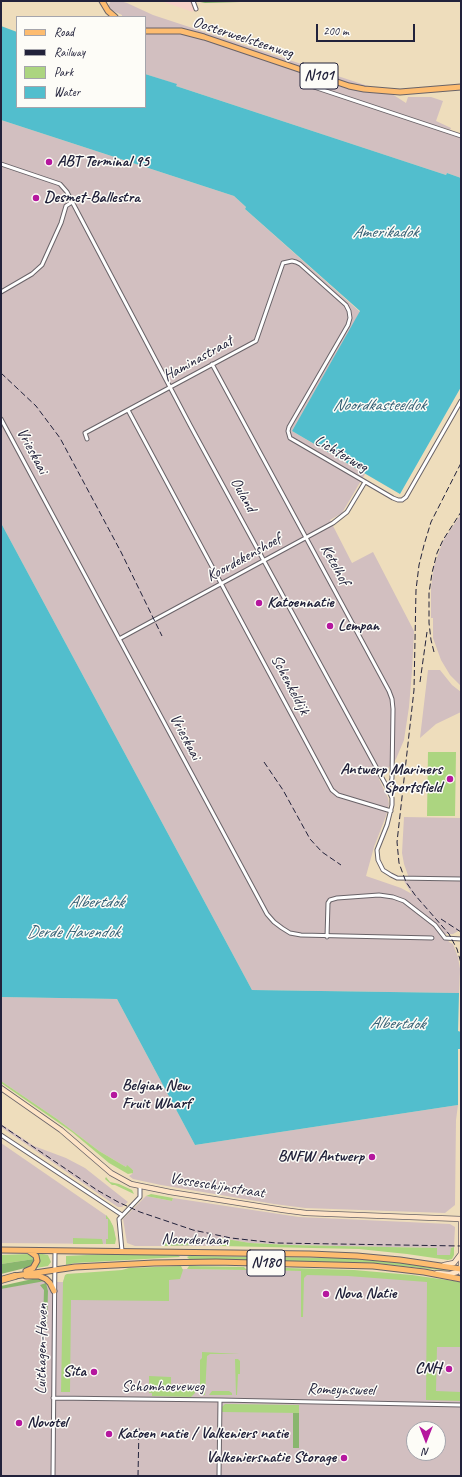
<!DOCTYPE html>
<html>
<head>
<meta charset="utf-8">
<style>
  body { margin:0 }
  #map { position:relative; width:462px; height:1477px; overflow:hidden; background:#eeddbc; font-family:Caveat,sans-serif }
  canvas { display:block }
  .frame { position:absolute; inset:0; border:2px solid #22223b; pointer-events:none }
  .legend { position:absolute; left:16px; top:16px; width:130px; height:92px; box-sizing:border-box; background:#fdfcf7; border:1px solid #a5a5ac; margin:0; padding:5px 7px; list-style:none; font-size:12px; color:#22223b }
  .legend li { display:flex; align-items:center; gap:8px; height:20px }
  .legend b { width:20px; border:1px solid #a5a5ac }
  .north { position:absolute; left:406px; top:1421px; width:40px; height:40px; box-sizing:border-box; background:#fdfcf7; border:1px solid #a5a5ac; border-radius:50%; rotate:180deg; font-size:11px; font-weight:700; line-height:16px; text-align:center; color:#22223b }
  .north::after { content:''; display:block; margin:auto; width:14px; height:18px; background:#b5179e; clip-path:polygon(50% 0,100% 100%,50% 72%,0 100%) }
  .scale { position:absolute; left:316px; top:24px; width:99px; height:18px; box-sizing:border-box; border:2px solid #22223b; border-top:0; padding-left:5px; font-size:12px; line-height:14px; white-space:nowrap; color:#22223b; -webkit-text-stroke:3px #fdfcf7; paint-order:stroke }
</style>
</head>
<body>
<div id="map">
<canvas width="462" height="1477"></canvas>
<div class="frame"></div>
<ul class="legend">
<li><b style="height:5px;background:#fdbc70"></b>Road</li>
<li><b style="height:5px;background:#22223b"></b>Railway</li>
<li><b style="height:11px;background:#acd580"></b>Park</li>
<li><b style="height:11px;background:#52becd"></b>Water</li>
</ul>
<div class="north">N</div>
<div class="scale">200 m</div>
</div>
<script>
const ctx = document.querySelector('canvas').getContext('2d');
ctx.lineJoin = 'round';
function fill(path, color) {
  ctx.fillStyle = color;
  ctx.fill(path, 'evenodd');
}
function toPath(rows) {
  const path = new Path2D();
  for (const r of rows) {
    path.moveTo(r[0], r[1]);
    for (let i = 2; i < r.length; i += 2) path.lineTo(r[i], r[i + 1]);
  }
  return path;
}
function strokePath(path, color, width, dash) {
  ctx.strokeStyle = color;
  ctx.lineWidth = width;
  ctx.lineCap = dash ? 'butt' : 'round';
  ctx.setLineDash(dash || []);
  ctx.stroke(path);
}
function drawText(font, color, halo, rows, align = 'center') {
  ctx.font = font + ' Caveat,sans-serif';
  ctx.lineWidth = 3;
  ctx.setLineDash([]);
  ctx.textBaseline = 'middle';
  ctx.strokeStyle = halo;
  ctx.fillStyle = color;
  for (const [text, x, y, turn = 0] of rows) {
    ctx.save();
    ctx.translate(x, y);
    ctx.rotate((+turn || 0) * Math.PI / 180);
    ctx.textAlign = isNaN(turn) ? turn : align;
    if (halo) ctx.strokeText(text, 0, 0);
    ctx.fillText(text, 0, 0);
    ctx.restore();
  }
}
fill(toPath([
  [161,1,191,1,194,9,193,12]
]), '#f7d1c8');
fill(toPath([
  [111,1,120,1,127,3,153,15,380,90,392,94,406,103,408,97,431,97,443,101,436,121,451,128,450,130,435,125,434,129,461,138,461,178,447,173,446,175,176,86,176,84,145,74,145,17,122,17,122,15,107,8],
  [1,120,234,196,246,207,245,209,360,312,292,431,365,474,342,513,330,520,352,563,373,552,414,631,412,671,409,707,404,740,396,759,379,779,388,798,389,804,386,816,374,847,366,876,401,888,412,894,404,881,410,881,404,864,402,853,404,817,461,818,460,930,453,934,445,934,449,942,453,944,458,957,460,969,459,993,252,990,1,523],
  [461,514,461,686,450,675,441,660,433,638,433,618,431,618,431,587,434,566,443,541],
  [428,670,440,670,452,685,461,692,461,712,436,724,420,738],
  [1,997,117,999,195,1145,458,1105,456,1120,455,1205,445,1213,305,1208,274,1204,161,1185,133,1179,129,1176,132,1174,133,1170,127,1166,126,1167,99,1151,57,1119,1,1081],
  [1,1124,34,1146,66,1158,85,1168,128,1202,122,1207,118,1207,1,1127],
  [1,1143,107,1216,113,1226,115,1233,115,1244,1,1243],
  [146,1196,172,1201,173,1198,299,1217,450,1224,455,1227,454,1247,451,1248,451,1255,437,1255,437,1248,290,1245,250,1243,221,1238,220,1246,135,1246,127,1243,123,1219],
  [187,1269,329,1271,461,1283,461,1476,1,1476,1,1289,33,1282,63,1282,65,1276,67,1274],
  [414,1429,438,1429,438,1453,414,1453]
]), '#d2bfc0');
fill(toPath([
  [428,752,456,752,455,816,427,816],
  [1,1081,57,1119,99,1151,126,1167,127,1165,133,1170,133,1173,128,1174,109,1163,72,1132,1,1083],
  [106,1177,110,1182,119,1184,132,1190,134,1194,115,1185,112,1185,105,1179],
  [151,1194,173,1198,172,1201,146,1196],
  [106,1215,110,1220,113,1226,116,1239,115,1244,106,1244,106,1239,108,1239,108,1219,106,1219],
  [73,1238,102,1239,103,1244,73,1244],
  [220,1238,250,1243,290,1245,437,1248,437,1255,450,1255,451,1248,454,1247,454,1255,452,1259,448,1260,407,1254,359,1249,220,1246],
  [165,1243,195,1243,196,1245,164,1246],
  [37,1253,48,1255,51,1262,48,1266,36,1268,38,1264],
  [29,1254,33,1257,34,1259,1,1264,1,1255],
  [108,1254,178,1255,180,1257,75,1263,66,1265,66,1256],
  [189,1256,344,1258,402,1263,440,1268,449,1271,374,1263,189,1259,187,1257],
  [181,1266,183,1270,180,1279,169,1280,169,1301,71,1300,70,1392,61,1392,63,1282,65,1275,67,1274,122,1270,129,1268],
  [189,1266,244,1267,247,1270,187,1269],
  [254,1267,354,1270,412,1275,461,1282,461,1347,437,1347,436,1391,461,1392,461,1401,426,1400,427,1282,348,1276,307,1275,304,1278,303,1317,301,1317,301,1271,251,1270],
  [202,1352,240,1354,210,1354,207,1356,205,1395,200,1395,200,1360,202,1358],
  [235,1359,238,1359,240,1361,240,1374,238,1374,237,1395,236,1395],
  [149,1376,171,1377,171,1389,195,1390,195,1393,191,1397,152,1396,152,1393,149,1393],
  [212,1391,229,1391,232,1393,232,1395,209,1395],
  [225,1404,299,1405,299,1413,222,1412,222,1407]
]), '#acd580');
fill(toPath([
  [195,1,276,1,205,3],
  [34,1259,32,1266,29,1267,1,1274,1,1264],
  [37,1278,45,1281,1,1289,1,1286],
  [46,1283,48,1291,47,1324,43,1322,44,1290,40,1285],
  [293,1413,299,1413,299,1448,293,1448]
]), '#89b66e');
fill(toPath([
  [1,26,17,32,17,107,145,107,145,74,177,84,176,86,446,175,447,173,461,178,461,387,400,494,292,431,360,311,245,209,246,207,234,196,1,120],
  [1,523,252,990,459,993,458,1031,461,1032,461,1049,458,1049,458,1105,195,1145,117,999,1,997]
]), '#52becd');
const street = toPath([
  [193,1,196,9],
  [305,84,461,136],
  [1,164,60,184,67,192,190,425,387,787,392,798,392,805,387,825,377,850,378,860,383,870,391,875,397,878,461,879],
  [1,292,32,274,42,265,61,223,66,206,72,202],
  [212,364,389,691,392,699,393,709,392,778,391,783,387,787],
  [128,410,332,790,338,795,391,811],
  [1,419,267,914,274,922,282,928,290,933,301,935,432,938],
  [87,439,85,433,256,341,283,263,292,261,296,262,300,264,346,305,349,311,350,318,348,325,289,427,288,431,290,438,393,498,398,500,402,500,406,497,461,401],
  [119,639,333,523,347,512,365,482],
  [327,937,328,903,330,900,337,898,379,895,393,897,404,901,435,925,445,938,461,939],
  [1,1135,122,1215],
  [122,1251,119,1219,140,1197,140,1186],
  [53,1398,220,1400,219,1476],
  [220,1400,461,1405],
  [53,1476,55,1251]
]);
const secondary = toPath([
  [1,1088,61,1130,111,1173,131,1184,170,1192,283,1210,306,1213,461,1219],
  [461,1220,461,1273],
  [444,1265,454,1263,460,1255],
  [437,1273,450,1274,457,1272,460,1269]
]);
const primary = toPath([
  [102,1,108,11,115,17],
  [145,31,181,31,204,37,349,86,364,89,400,92,461,87],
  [1,1250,310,1254,357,1256,400,1260,461,1269],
  [26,1271,33,1268,37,1261,36,1256,29,1251],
  [15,1276,75,1267,154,1263,216,1262,373,1266,424,1272,461,1279],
  [26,1276,39,1276,46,1279,50,1283,54,1291]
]);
const highway = toPath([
  [1,1280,15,1276]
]);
strokePath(street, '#696368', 5);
strokePath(secondary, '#696368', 6);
strokePath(primary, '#696368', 7);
strokePath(highway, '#696368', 8);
strokePath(street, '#fff', 3);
strokePath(secondary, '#fee4c6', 4.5);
strokePath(primary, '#fdbc70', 5);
strokePath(highway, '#fdbc70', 6);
strokePath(toPath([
  [1,373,36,406,60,438,121,552,162,636],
  [461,463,431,522,424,545,419,565,416,590,414,690,397,842,399,863,406,882,415,895,449,934,457,949,461,963],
  [434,652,431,640,429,623,429,593,432,573,437,553,443,540,461,512],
  [420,682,427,632],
  [264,762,283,790,310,839,322,852,341,865],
  [441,919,461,932],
  [1,1125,97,1190,118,1202,140,1212,193,1230,231,1238,276,1243,461,1246],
  [138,1476,139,1428]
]), '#22223b', 1, [6, 3]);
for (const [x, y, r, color] of [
  [49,162,4,"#b5179e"],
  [36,198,4,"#b5179e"],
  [259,603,4,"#b5179e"],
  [330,626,4,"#b5179e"],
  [450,779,4,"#b5179e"],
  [114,1095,4,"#b5179e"],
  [372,1157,4,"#b5179e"],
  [326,1294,4,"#b5179e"],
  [449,1369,4,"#b5179e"],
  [94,1372,4,"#b5179e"],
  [19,1423,4,"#b5179e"],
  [109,1434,4,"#b5179e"],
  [344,1458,4,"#b5179e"]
]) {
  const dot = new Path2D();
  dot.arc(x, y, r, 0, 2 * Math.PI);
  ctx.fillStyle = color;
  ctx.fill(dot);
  strokePath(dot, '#fdfcf7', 1.5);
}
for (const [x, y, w] of [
  [319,76,38],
  [266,1263,38]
]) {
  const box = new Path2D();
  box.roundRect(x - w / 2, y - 13, w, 26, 3);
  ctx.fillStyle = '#fdfcf7';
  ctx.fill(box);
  strokePath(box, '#22223b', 1);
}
drawText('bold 15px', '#22223b', null, [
  ["N101",319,76],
  ["N180",266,1263]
]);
drawText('16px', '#22223b', '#fdfcf7', [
  ["Oosterweelsteenweg",243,38,18],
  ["Haminastraat",198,359,-29],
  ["Vrieskaai",32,451,62],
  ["Lichterweg",341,454,30],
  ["Ouland",243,495,61],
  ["Koordekenshoef",244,558,-29],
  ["Ketelhof",335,565,61],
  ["Schenkeldijk",290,685,62],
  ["Vrieskaai",185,737,62],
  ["Vosseschijnstraat",217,1186,9],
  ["Noorderlaan",195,1240,1],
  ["Luithagen-Haven",42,1349,-89],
  ["Schomhoeveweg",163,1387],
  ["Romeynsweel",341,1390,1]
]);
drawText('bold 16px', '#22223b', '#fdfcf7', [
  ["ABT Terminal 95",57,162],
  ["Desmet-Ballestra",44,198],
  ["Katoennatie",267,603],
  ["Lempan",338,626],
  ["Antwerp Mariners",442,770,"right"],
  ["Sportsfield",442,788,"right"],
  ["Belgian New",122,1086],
  ["Fruit Wharf",122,1104],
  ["BNFW Antwerp",364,1157,"right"],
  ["Nova Natie",334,1294],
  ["CNH",441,1369,"right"],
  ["Sita",86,1372,"right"],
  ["Novotel",27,1423],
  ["Katoen natie / Valkeniers natie",117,1434],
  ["Valkeniersnatie Storage",336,1458,"right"]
], 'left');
drawText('italic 17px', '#356075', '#fdfcf7', [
  ["Amerikadok",385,233],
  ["Noordkasteeldok",379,406],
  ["Albertdok",96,903],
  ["Derde Havendok",73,933],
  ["Albertdok",397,1024,1]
]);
</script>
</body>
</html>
